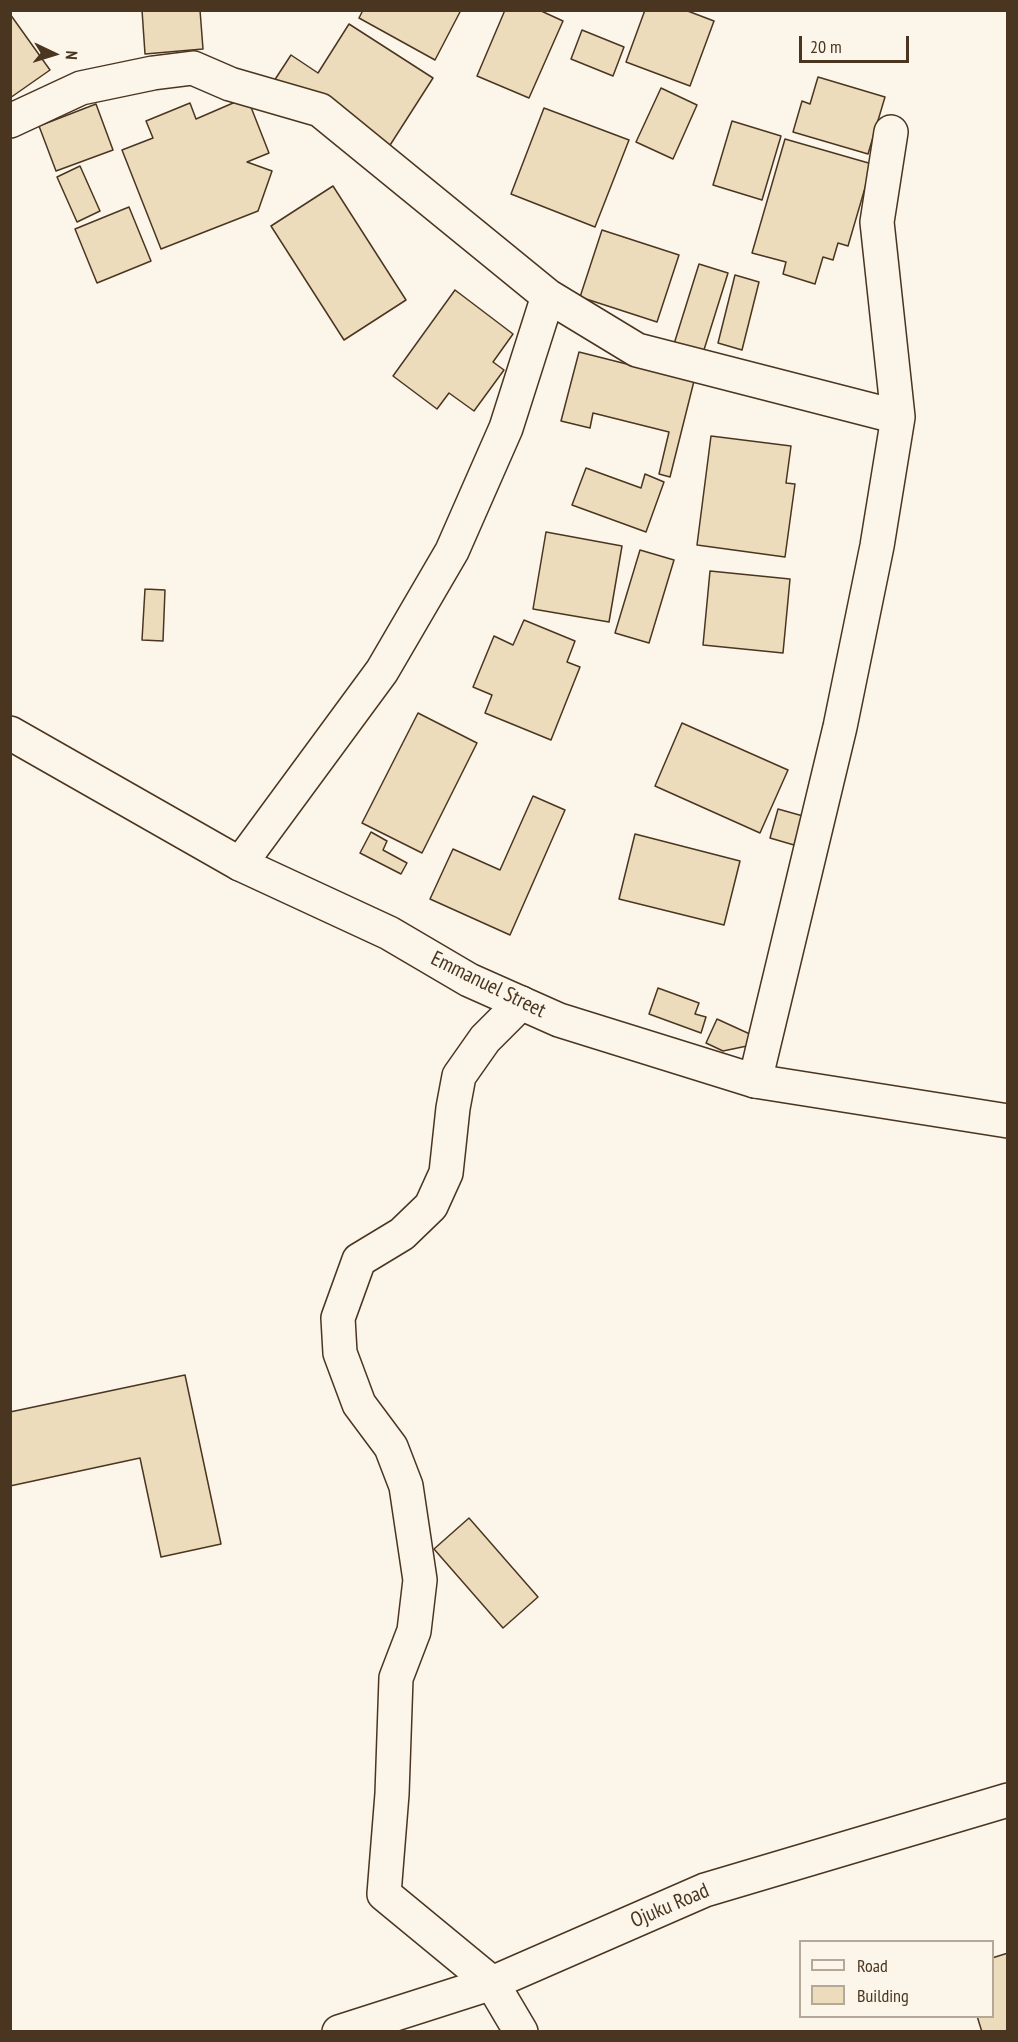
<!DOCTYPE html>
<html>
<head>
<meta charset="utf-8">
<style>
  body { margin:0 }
  #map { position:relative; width:1018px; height:2042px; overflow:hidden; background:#fbf6e9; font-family:"PT Sans Narrow",sans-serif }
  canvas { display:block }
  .frame { position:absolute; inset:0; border:12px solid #4a3520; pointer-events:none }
  .legend { position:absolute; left:799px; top:1940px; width:195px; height:78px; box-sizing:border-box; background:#fbf6e9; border:2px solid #b4a999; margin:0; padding:8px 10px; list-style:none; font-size:18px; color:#4a3520 }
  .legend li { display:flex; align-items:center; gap:12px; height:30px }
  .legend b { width:30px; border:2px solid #b4a999 }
  .north { position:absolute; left:24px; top:24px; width:60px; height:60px; -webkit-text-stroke:4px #fbf6e9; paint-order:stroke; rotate:94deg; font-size:16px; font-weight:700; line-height:24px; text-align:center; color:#4a3520 }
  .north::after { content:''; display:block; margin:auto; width:21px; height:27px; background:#4a3520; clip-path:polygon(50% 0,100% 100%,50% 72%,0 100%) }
  .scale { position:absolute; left:799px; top:36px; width:110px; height:27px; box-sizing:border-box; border:3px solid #4a3520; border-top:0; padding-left:8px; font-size:18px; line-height:21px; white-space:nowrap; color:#4a3520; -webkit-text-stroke:4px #fbf6e9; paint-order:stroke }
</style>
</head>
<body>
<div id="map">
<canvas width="1018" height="2042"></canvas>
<div class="frame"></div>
<ul class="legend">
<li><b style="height:8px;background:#fbf6e9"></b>Road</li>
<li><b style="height:16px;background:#ecdcbc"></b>Building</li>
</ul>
<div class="north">N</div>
<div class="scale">20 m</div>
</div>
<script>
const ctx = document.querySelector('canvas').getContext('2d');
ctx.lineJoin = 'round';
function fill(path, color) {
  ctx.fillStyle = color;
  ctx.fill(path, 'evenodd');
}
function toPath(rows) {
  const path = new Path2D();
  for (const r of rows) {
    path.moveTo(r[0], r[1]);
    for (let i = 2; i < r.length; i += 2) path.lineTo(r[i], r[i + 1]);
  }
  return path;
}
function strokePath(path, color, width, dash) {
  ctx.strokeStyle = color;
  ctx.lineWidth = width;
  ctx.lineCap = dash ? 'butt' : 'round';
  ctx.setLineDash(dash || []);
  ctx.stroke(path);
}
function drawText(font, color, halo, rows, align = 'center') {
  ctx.font = font + ' "PT Sans Narrow",sans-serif';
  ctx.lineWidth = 4.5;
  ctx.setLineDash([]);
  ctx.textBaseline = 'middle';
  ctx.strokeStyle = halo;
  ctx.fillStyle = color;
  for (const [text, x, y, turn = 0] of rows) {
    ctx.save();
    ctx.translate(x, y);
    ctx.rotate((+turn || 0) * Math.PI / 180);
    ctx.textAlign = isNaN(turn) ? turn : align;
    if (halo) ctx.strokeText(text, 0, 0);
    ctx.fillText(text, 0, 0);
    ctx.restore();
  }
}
const building = toPath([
  [142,10,200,10,203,49,145,54,142,10],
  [363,10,461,10,435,60,359,18,363,10],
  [505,10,539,10,563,21,529,98,477,76,505,10],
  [645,10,685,10,714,21,690,86,626,62,645,10],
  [10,14,50,70,10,98,10,14],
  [349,24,433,78,385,153,274,81,291,55,318,73,349,24],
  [582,30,624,47,613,76,571,59,582,30],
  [818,77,885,97,868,154,793,132,802,101,810,104,818,77],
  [661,88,697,105,673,159,636,142,661,88],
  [247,97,269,153,247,162,272,171,258,211,161,249,122,150,153,138,146,121,190,103,196,119,247,97],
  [96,104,113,150,56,171,39,126,96,104],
  [544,108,629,140,595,227,511,194,544,108],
  [732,121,781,136,762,200,713,185,732,121],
  [785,139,872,164,848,246,838,243,833,260,823,257,815,284,783,274,786,262,752,253,785,139],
  [80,166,100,211,77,222,57,177,80,166],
  [333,186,406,300,344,340,271,226,333,186],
  [129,207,151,261,97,283,75,229,129,207],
  [602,230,679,255,657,322,580,297,602,230],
  [699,264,728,273,703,353,674,344,699,264],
  [735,275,759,282,742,350,718,343,735,275],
  [455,290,513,334,493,362,504,370,474,411,449,393,437,409,393,376,455,290],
  [579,352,694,381,670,477,659,474,669,432,593,413,590,428,561,421,579,352],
  [711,436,791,446,786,483,795,484,785,557,697,545,711,436],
  [586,468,641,488,645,474,664,482,646,532,572,505,586,468],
  [546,532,622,546,609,622,533,609,546,532],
  [640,550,674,560,649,643,615,633,640,550],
  [710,571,790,579,783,653,703,645,710,571],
  [145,589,165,590,163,641,142,640,145,589],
  [524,620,575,641,567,662,580,667,551,740,485,713,492,695,473,687,494,636,513,645,524,620],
  [418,713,477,743,422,853,362,823,418,713],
  [682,723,788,770,760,833,655,786,682,723],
  [533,796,565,810,510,935,430,899,453,849,500,870,533,796],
  [778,809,803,816,794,845,770,838,778,809],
  [371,832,387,841,383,850,407,863,401,874,360,853,371,832],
  [635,834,740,861,724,925,619,899,635,834],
  [658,988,699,1003,695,1014,706,1017,701,1033,649,1014,658,988],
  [717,1019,752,1035,747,1046,723,1051,706,1043,717,1019],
  [185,1375,221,1544,161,1557,140,1458,10,1486,10,1412,185,1375],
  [469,1518,538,1597,503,1628,434,1549,469,1518],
  [1008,1953,1008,2032,982,2032,977,2016,992,2016,992,1958,1008,1953]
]);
fill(building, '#ecdcbc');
strokePath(building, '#4a3520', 1.5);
const minor = toPath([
  [10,121,81,88,153,73,193,68,230,84,320,110,548,296,637,350,898,417,877,546,840,727,755,1081],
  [891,132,877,222,898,417],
  [240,864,382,671,452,551,506,428,548,296],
  [521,1003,485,1039,459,1076,453,1108,446,1173,431,1206,402,1234,359,1260,338,1318,340,1353,359,1404,391,1447,406,1486,420,1580,414,1631,396,1678,392,1794,384,1894,492,1983,521,2032]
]);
const major = toPath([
  [10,733,240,864,389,933,469,980,559,1020,755,1081,1008,1121],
  [339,2032,492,1983,705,1890,1008,1800]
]);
strokePath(minor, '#4a3520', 36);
strokePath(major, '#4a3520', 36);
strokePath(minor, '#fbf6e9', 33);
strokePath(major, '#fbf6e9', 33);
drawText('21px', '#4a3520', '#fbf6e9', [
  ["Emmanuel Street",488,985,26],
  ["Ojuku Road",670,1906,-23]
]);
</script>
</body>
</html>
